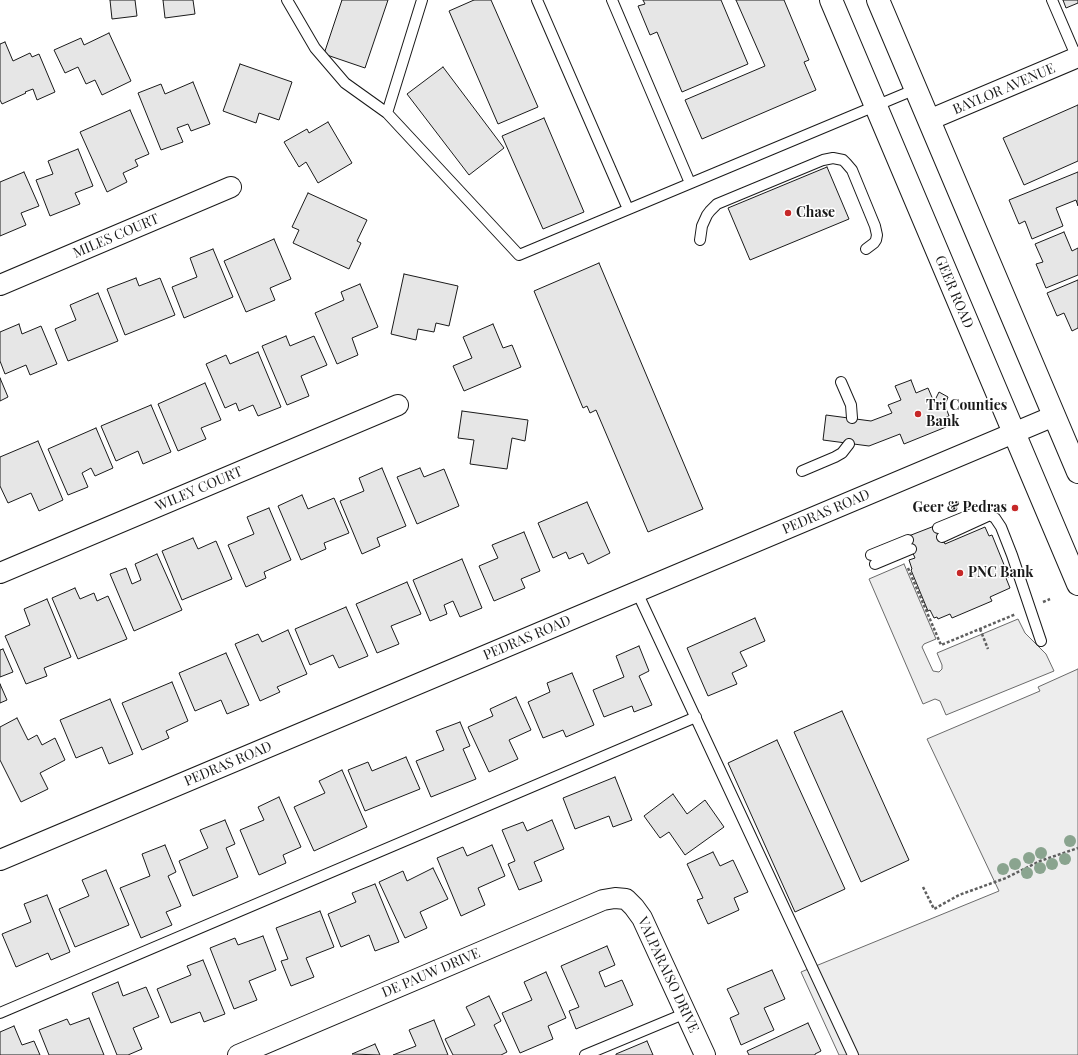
<!DOCTYPE html>
<html>
<head>
<meta charset="utf-8">
<style>
  body { margin:0 }
  canvas { display:block; background:#fff }
</style>
</head>
<body>
<canvas width="1078" height="1055"></canvas>
<script>
const ctx = document.querySelector('canvas').getContext('2d');
ctx.lineJoin = 'round';
function fill(path, color) {
  ctx.fillStyle = color;
  ctx.fill(path, 'evenodd');
}
function toPath(rows) {
  const path = new Path2D();
  for (const r of rows) {
    path.moveTo(r[0], r[1]);
    for (let i = 2; i < r.length; i += 2) path.lineTo(r[i], r[i + 1]);
  }
  return path;
}
function strokePath(path, color, width, dash) {
  ctx.strokeStyle = color;
  ctx.lineWidth = width;
  ctx.lineCap = dash ? 'butt' : 'round';
  ctx.setLineDash(dash || []);
  ctx.stroke(path);
}
function drawText(font, color, halo, rows, align = 'center') {
  ctx.font = font + ' "Playfair Display",serif';
  ctx.lineWidth = 3;
  ctx.setLineDash([]);
  ctx.textBaseline = 'middle';
  ctx.strokeStyle = halo;
  ctx.fillStyle = color;
  for (const [text, x, y, turn = 0] of rows) {
    ctx.save();
    ctx.translate(x, y);
    ctx.rotate((+turn || 0) * Math.PI / 180);
    ctx.textAlign = isNaN(turn) ? turn : align;
    if (halo) ctx.strokeText(text, 0, 0);
    ctx.fillText(text, 0, 0);
    ctx.restore();
  }
}
const built = toPath([
  [904,564,936,639,924,644,922,647,933,671,939,672,942,669,942,665,937,653,1018,619,1025,633,1046,654,1054,671,946,715,940,701,935,699,923,704,869,579,904,564],
  [1078,669,1078,1055,839,1055,801,972,999,891,927,739,1040,691,1038,687,1078,669]
]);
fill(built, '#ededed');
strokePath(built, '#6a6a6a', 1);
const building = toPath([
  [110,0,135,0,137,16,112,19,110,0],
  [163,0,193,0,195,14,165,18,163,0],
  [342,0,388,0,365,68,324,54,342,0],
  [474,0,491,0,538,107,498,124,449,11,474,0],
  [643,0,721,0,748,64,682,92,657,32,650,35,638,6,645,4,643,0],
  [736,0,784,0,809,60,804,62,816,90,702,139,685,100,765,66,736,0],
  [1063,0,1078,0,1078,3,1066,8,1063,0],
  [109,33,131,81,102,95,95,80,86,84,78,67,65,73,54,50,81,38,84,45,109,33],
  [5,42,13,61,30,53,32,57,39,54,55,92,37,100,33,89,25,92,26,93,2,104,0,100,0,44,5,42],
  [240,64,292,82,279,120,259,113,256,123,223,111,240,64],
  [443,67,504,148,469,175,407,94,443,67],
  [193,82,210,124,191,131,188,124,177,128,183,142,161,150,138,93,161,84,165,94,193,82],
  [1078,105,1078,161,1024,185,1003,138,1078,105],
  [130,110,149,154,135,160,138,166,123,173,127,182,107,192,80,132,130,110],
  [544,118,584,212,543,229,502,136,544,118],
  [328,122,352,163,318,183,306,162,299,167,284,142,307,129,309,133,328,122],
  [78,149,93,186,75,193,80,204,50,216,36,180,53,174,48,161,78,149],
  [827,167,849,219,750,260,728,208,827,167],
  [24,172,39,206,21,213,26,225,0,236,0,182,24,172],
  [1078,172,1078,206,1076,200,1056,208,1063,226,1032,239,1025,221,1019,224,1009,200,1078,172],
  [308,193,367,220,357,241,361,243,349,269,293,243,299,230,292,227,308,193],
  [1064,232,1072,251,1078,248,1078,275,1046,288,1036,264,1043,262,1035,244,1064,232],
  [274,239,291,279,270,288,275,300,246,312,224,261,274,239],
  [213,249,233,297,184,318,172,287,197,277,190,258,213,249],
  [599,263,703,509,648,532,596,410,590,413,587,406,583,408,534,291,599,263],
  [404,274,458,286,449,326,436,323,434,332,418,329,416,340,391,334,404,274],
  [136,278,139,286,160,278,175,315,125,335,107,289,136,278],
  [1078,280,1078,328,1072,331,1064,313,1057,316,1047,293,1078,280],
  [360,284,378,327,352,338,358,355,337,364,315,313,344,300,341,292,360,284],
  [98,293,118,341,68,361,55,329,76,320,70,305,98,293],
  [19,324,22,334,41,326,57,364,30,375,26,365,5,374,0,361,0,332,19,324],
  [493,324,503,348,512,345,521,367,464,391,453,366,472,358,463,337,493,324],
  [286,336,290,346,314,336,327,365,301,376,309,396,287,405,262,346,286,336],
  [258,352,281,407,258,416,253,405,239,411,236,403,225,408,206,364,226,355,230,364,258,352],
  [0,378,8,397,0,401,0,378],
  [911,380,916,393,928,388,934,402,939,392,948,397,945,405,949,416,942,419,946,427,904,444,900,434,869,446,823,440,826,415,871,421,892,413,888,405,901,400,895,386,911,380],
  [205,383,221,420,201,428,206,439,178,451,158,404,205,383],
  [151,405,171,452,143,464,138,451,116,461,101,426,151,405],
  [462,411,528,420,525,441,512,438,507,469,470,464,474,440,458,438,462,411],
  [96,428,113,468,95,476,91,468,82,473,88,487,68,495,48,449,96,428],
  [38,441,63,500,39,511,31,493,8,503,0,486,0,457,38,441],
  [382,468,406,526,377,538,380,546,362,554,340,501,364,491,359,478,382,468],
  [420,468,424,477,444,469,459,506,417,524,397,477,420,468],
  [302,495,308,509,334,498,349,533,324,543,326,549,301,560,278,506,302,495],
  [587,502,610,553,588,564,583,553,569,559,566,552,553,558,538,523,587,502],
  [269,508,291,560,264,572,266,578,246,587,228,545,254,534,247,517,269,508],
  [937,525,945,544,985,527,989,536,992,535,1009,577,1006,578,1010,588,990,597,992,601,952,618,950,614,938,619,937,617,934,618,930,610,928,611,911,570,912,569,909,560,915,558,906,537,937,525],
  [524,532,540,571,521,579,525,588,494,601,479,566,498,558,492,545,524,532],
  [193,538,198,549,216,541,232,579,182,600,162,551,193,538],
  [157,554,182,610,134,631,110,574,126,568,132,584,141,580,135,564,157,554],
  [462,559,482,608,460,617,453,601,444,605,447,614,430,621,413,580,462,559],
  [407,582,421,614,391,626,399,644,377,653,356,604,407,582],
  [75,588,80,599,94,593,97,601,108,596,127,639,78,659,52,598,75,588],
  [47,599,71,657,44,668,47,676,26,684,5,636,30,625,24,609,47,599],
  [346,607,368,656,339,668,333,655,310,665,295,629,346,607],
  [755,618,765,641,740,652,747,666,732,673,737,684,708,696,687,648,755,618],
  [288,630,307,674,277,687,280,692,260,701,235,644,258,634,262,642,288,630],
  [639,646,649,671,639,676,652,705,634,712,632,706,604,717,593,690,624,677,616,656,639,646],
  [3,649,13,672,0,677,0,650,3,649],
  [226,653,249,705,227,714,221,700,195,711,179,673,226,653],
  [572,673,594,725,566,737,563,730,543,738,528,702,550,692,547,683,572,673],
  [172,682,188,721,166,731,169,738,142,750,122,703,172,682],
  [0,684,7,700,0,703,0,684],
  [516,697,531,730,509,740,518,759,489,772,468,727,493,716,490,709,516,697],
  [110,699,133,754,109,764,102,747,76,758,60,720,110,699],
  [842,711,909,860,861,882,794,732,842,711],
  [17,718,28,740,37,735,42,745,55,738,65,760,40,773,48,789,21,802,0,760,0,727,17,718],
  [460,722,470,746,463,749,476,779,431,797,416,761,444,750,436,731,460,722],
  [777,740,845,889,795,912,728,763,777,740],
  [406,757,420,789,365,811,348,770,368,762,372,771,406,757],
  [342,770,367,827,314,851,294,807,325,793,319,781,342,770],
  [615,777,632,820,613,827,609,816,575,829,563,798,615,777],
  [673,794,687,814,705,800,724,827,685,855,669,832,660,838,644,816,673,794],
  [279,797,301,847,283,855,286,863,259,875,240,830,264,820,258,807,279,797],
  [225,820,235,844,226,848,238,877,193,896,179,861,208,848,200,830,225,820],
  [552,820,564,849,534,862,542,881,519,890,508,864,515,861,502,830,523,822,527,831,552,820],
  [165,845,176,872,168,876,181,906,166,912,172,925,141,938,120,888,150,876,142,854,165,845],
  [492,845,505,876,478,888,485,905,461,916,437,858,463,847,467,856,492,845],
  [713,852,720,866,733,860,748,892,734,898,739,910,708,924,697,900,703,898,687,864,713,852],
  [433,868,448,899,420,912,427,928,405,938,379,882,403,871,407,881,433,868],
  [106,870,129,925,75,947,59,909,89,896,82,880,106,870],
  [375,884,399,942,375,951,369,935,341,947,328,914,356,902,352,893,375,884],
  [47,895,70,952,51,960,48,953,16,967,2,934,31,922,24,904,47,895],
  [320,911,334,947,306,958,314,977,291,986,281,961,288,959,276,928,320,911],
  [263,936,276,970,249,981,257,1000,234,1009,210,948,235,938,238,945,263,936],
  [607,946,615,965,599,972,605,987,622,980,633,1005,576,1029,569,1011,579,1007,561,966,607,946],
  [203,960,225,1014,204,1022,200,1012,171,1023,157,989,191,975,187,966,203,960],
  [772,970,785,999,764,1008,774,1030,741,1045,730,1018,739,1014,727,989,772,970],
  [546,972,566,1018,548,1026,553,1039,520,1053,502,1013,532,1000,524,982,546,972],
  [118,982,123,996,146,987,159,1017,133,1028,142,1049,128,1055,117,1055,92,993,118,982],
  [489,996,501,1021,494,1025,507,1052,501,1055,453,1055,445,1039,475,1025,466,1007,489,996],
  [89,1018,104,1055,49,1055,39,1030,67,1019,70,1025,89,1018],
  [434,1020,448,1055,393,1055,416,1046,409,1030,434,1020],
  [808,1023,821,1051,815,1054,815,1055,749,1055,747,1051,808,1023],
  [14,1026,22,1045,34,1041,40,1055,0,1055,0,1032,14,1026],
  [647,1041,653,1055,616,1055,616,1054,647,1041],
  [375,1044,380,1055,352,1054,375,1044]
]);
fill(building, '#e6e6e6');
strokePath(building, '#1a1a1a', 1);
const lane = toPath([
  [287,0,315,48,345,83,387,113],
  [422,0,387,113,519,255,916,89],
  [537,0,628,209],
  [612,0,690,183],
  [1052,0,1077,58],
  [700,240,702,226,707,215,710,211,717,204,823,160,833,158,843,160,846,163,852,170,875,226,877,235,876,240,874,243,866,249],
  [841,382,851,405,852,418],
  [802,471,835,457,842,453,849,444],
  [938,528,977,512,986,513,995,518,1001,527,1012,555,1041,641],
  [942,537,990,515],
  [871,555,908,540],
  [875,564,911,549],
  [637,592,853,1055],
  [0,1013,696,717],
  [585,1055,686,1013]
]);
const street = toPath([
  [929,120,1078,57],
  [0,285,231,187],
  [0,573,398,405],
  [0,860,1054,416],
  [238,1055,603,900,615,898,626,899,634,907,642,918,705,1055]
]);
const primary = toPath([
  [831,0,1078,584],
  [878,0,1078,472]
]);
strokePath(lane, '#1a1a1a', 12);
strokePath(street, '#1a1a1a', 22);
strokePath(primary, '#1a1a1a', 24);
strokePath(toPath([
  [908,568,941,645,1016,614],
  [1043,602,1050,599],
  [980,629,988,649],
  [923,887,934,909,959,895,1006,878,1040,861,1078,848]
]), '#5f5f5f', 2.5, [3, 2]);
strokePath(lane, '#fff', 10);
strokePath(street, '#fff', 20);
strokePath(primary, '#fff', 22);
ctx.fillStyle = '#8aa48f';
for (const [x, y] of [
  [1070,841],
  [1041,853],
  [1029,858],
  [1065,859],
  [1015,864],
  [1052,864],
  [1040,868],
  [1003,869],
  [1027,873]
]) {
  ctx.beginPath();
  ctx.arc(x, y, 6, 0, 2 * Math.PI);
  ctx.fill();
}
for (const [x, y, r, color] of [
  [788,213,4,"#c62828"],
  [918,414,4,"#c62828"],
  [1015,508,4,"#c62828"],
  [960,573,4,"#c62828"]
]) {
  const dot = new Path2D();
  dot.arc(x, y, r, 0, 2 * Math.PI);
  ctx.fillStyle = color;
  ctx.fill(dot);
  strokePath(dot, '#fff', 1.5);
}
drawText('14px', '#1a1a1a', '#fff', [
  ["BAYLOR AVENUE",1004,89,-23],
  ["MILES COURT",116,236,-23],
  ["GEER ROAD",954,292,67],
  ["WILEY COURT",199,489,-23],
  ["PEDRAS ROAD",826,512,-23],
  ["PEDRAS ROAD",527,638,-23],
  ["PEDRAS ROAD",228,764,-23],
  ["DE PAUW DRIVE",431,973,-23],
  ["VALPARAISO DRIVE",668,975,65]
]);
drawText('bold 14px', '#1a1a1a', '#fff', [
  ["Chase",796,213],
  ["Tri Counties",926,406],
  ["Bank",926,422],
  ["Geer & Pedras",1007,508,"right"],
  ["PNC Bank",968,573]
], 'left');
</script>
</body>
</html>
